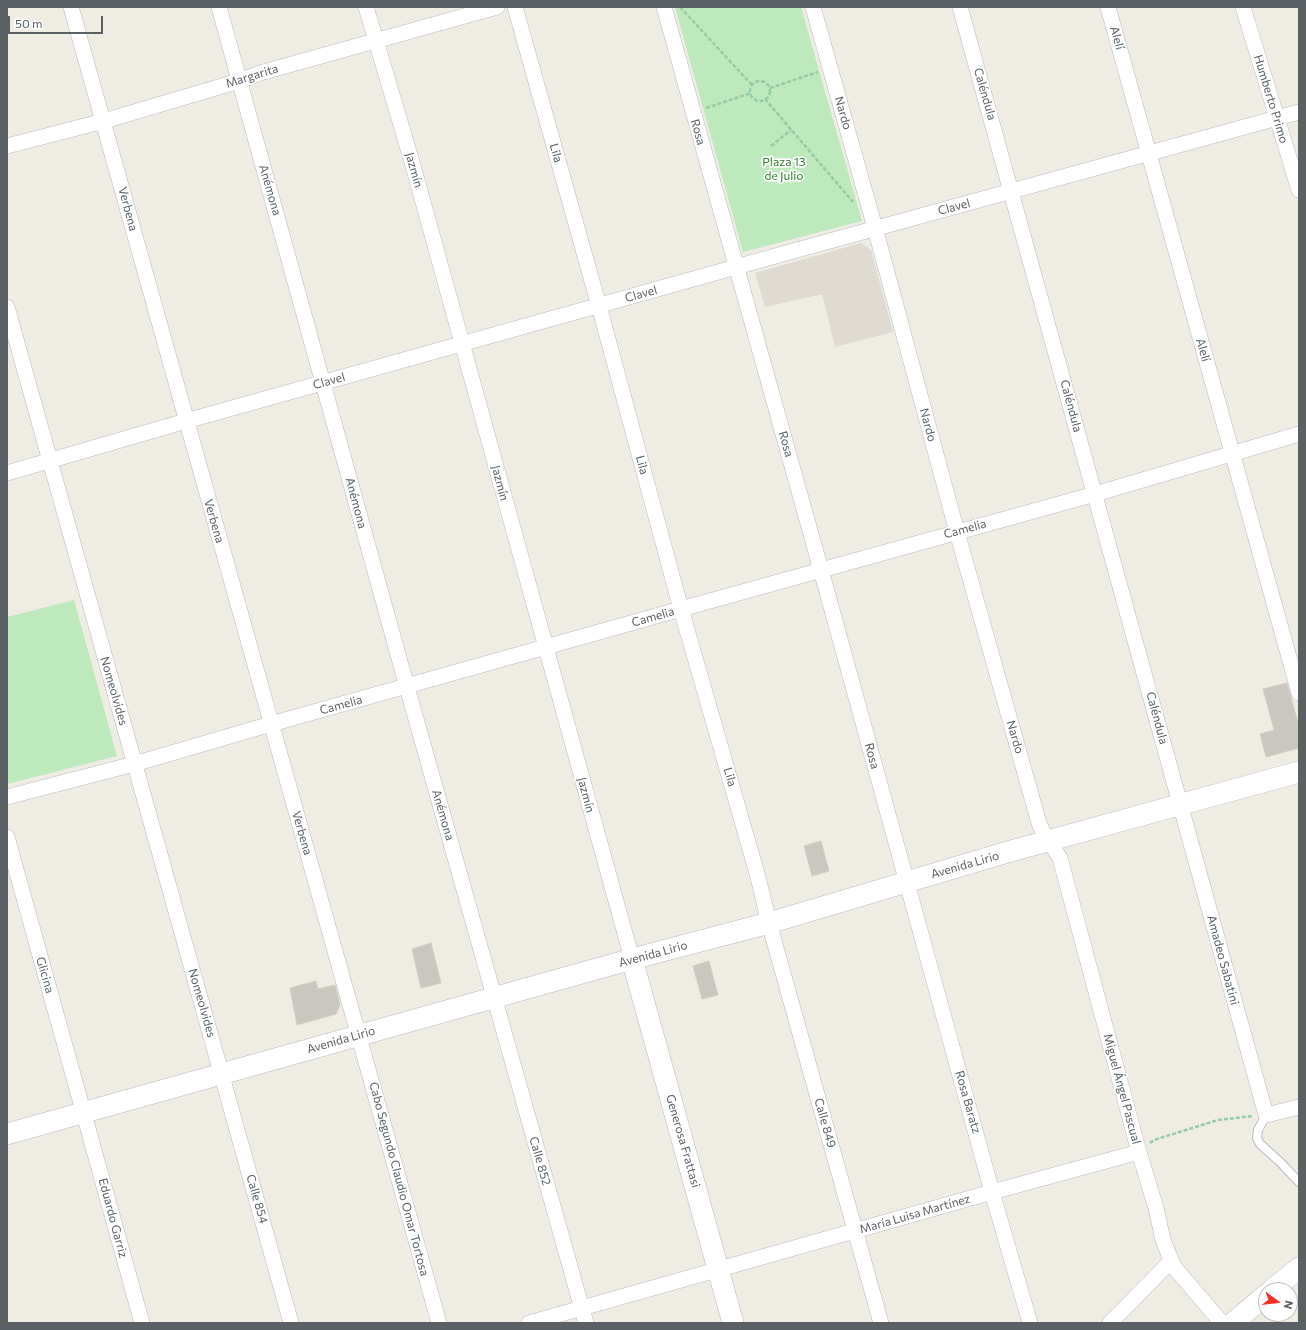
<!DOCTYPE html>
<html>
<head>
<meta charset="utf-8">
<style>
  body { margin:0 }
  #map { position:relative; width:1306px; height:1330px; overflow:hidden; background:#efece3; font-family:Commissioner,sans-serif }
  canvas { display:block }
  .frame { position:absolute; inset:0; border:8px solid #5b6065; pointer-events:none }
  .north { position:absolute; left:1258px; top:1282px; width:40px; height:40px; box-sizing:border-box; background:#fff; border:1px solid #bdbfc1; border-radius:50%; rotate:105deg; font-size:11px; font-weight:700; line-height:16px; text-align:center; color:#5b6065 }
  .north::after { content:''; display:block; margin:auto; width:14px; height:18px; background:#f73121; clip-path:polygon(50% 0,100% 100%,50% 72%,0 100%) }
  .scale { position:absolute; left:8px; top:16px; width:95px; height:18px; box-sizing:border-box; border:2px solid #5b6065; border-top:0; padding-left:5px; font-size:12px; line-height:14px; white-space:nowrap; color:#5b6065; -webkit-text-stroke:3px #fff; paint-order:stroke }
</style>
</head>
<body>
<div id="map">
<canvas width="1306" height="1330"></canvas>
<div class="frame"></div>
<div class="north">N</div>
<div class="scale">50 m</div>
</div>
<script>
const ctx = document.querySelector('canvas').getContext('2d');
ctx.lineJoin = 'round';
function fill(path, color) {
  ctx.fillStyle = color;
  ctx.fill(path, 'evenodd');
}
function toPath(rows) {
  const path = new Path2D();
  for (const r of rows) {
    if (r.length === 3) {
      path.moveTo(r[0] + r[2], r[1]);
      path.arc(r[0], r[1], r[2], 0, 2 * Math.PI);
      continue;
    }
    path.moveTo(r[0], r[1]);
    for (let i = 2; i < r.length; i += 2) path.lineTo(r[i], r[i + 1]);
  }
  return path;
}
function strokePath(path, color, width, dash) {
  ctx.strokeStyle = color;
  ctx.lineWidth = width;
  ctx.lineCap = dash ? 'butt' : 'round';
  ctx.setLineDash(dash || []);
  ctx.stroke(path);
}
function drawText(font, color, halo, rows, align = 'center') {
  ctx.font = font + ' Commissioner,sans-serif';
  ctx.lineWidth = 3.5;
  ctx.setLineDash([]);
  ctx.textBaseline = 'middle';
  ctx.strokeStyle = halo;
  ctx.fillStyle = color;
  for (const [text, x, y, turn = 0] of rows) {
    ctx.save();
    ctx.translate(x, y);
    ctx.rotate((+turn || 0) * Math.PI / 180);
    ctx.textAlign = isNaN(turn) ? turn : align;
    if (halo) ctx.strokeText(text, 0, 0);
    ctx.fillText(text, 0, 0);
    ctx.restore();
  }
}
fill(toPath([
  [861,243,871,250,893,332,835,347,822,294,765,307,755,273]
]), '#dfdbd2');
fill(toPath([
  [675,7,801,7,862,221,743,252],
  [74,600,117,756,7,784,7,617]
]), '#bee9bd');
const building = toPath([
  [1287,683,1299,726,1299,748,1266,757,1260,734,1274,730,1263,689,1287,683],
  [821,841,829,871,812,876,804,846,821,841],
  [431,943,441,983,421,988,412,949,431,943],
  [709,961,718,995,702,999,693,966,709,961],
  [316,981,318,989,335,985,340,1005,336,1014,297,1025,290,988,316,981]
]);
fill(building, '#cac7c0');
strokePath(building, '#d4cec1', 1);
const lane = toPath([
  [1266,1115,1258,1130,1257,1138,1260,1144,1280,1162,1299,1182]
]);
const street = toPath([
  [71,7,439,1323],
  [219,7,407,687,586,1323],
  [366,7,412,162,632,959],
  [515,7,599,306,681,609,758,877,769,923,881,1323],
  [664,7,821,570,992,1192,1030,1323],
  [813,7,875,228,957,532,1039,823,1043,832,1060,858,1139,1152,1156,1208,1163,1240,1174,1267,1222,1323],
  [960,7,1266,1115,1299,1107],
  [1108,7,1299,693],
  [1243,7,1299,190],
  [7,146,104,121,239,81,260,73,497,7],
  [7,307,291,1323],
  [7,473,186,421,786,253,1299,112],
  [7,797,134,764,271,724,681,609,1095,494,1299,434],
  [7,837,142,1323],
  [529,1323,992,1192,1139,1152],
  [1110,1323,1171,1261]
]);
const secondary = toPath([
  [632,959,733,1323],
  [7,1134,632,959,769,923,1011,851,1299,772],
  [1272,1290,1299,1268],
  [1233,1323,1266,1295]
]);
strokePath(lane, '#b8bbc0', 10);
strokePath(street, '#b8bbc0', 16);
strokePath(secondary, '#b7bac1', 22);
strokePath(toPath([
  [680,7,752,85],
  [760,91,10],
  [770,88,818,72],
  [765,99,853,202],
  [706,108,751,93],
  [771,146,791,130],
  [1150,1143,1154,1140,1218,1120,1253,1116]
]), '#95cba5', 2.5, [4, 2]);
strokePath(lane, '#fff', 8);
strokePath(street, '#fff', 15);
strokePath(secondary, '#fff', 21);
drawText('12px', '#5b6065', '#fff', [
  ["Alelí",1117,38,75],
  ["Margarita",252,76,-17],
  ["Caléndula",985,94,74],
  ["Humberto Primo",1271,99,73],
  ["Nardo",843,113,74],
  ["Rosa",698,132,74],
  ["Lila",556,153,74],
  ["Jazmín",414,170,74],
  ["Anémona",270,190,74],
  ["Clavel",954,207,-15],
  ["Verbena",128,209,75],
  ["Clavel",641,294,-16],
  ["Alelí",1203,350,74],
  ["Clavel",329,381,-16],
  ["Caléndula",1071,406,75],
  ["Nardo",928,425,75],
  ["Rosa",786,444,74],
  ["Lila",642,465,75],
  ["Jazmín",500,483,75],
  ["Anémona",356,503,75],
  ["Verbena",214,521,74],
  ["Camelia",965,529,-15],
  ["Camelia",653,617,-16],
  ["Nomeolvides",114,691,74],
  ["Camelia",341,705,-15],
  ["Caléndula",1157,718,75],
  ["Nardo",1015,737,74],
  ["Rosa",872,756,75],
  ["Lila",730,777,74],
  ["Jazmín",586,795,75],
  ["Anémona",443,815,74],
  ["Verbena",302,833,74],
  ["Avenida Lirio",965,865,-16],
  ["Avenida Lirio",653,954,-15],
  ["Amadeo Sabatini",1223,960,75],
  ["Glicina",45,975,74],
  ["Nomeolvides",202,1003,74],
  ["Avenida Lirio",341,1040,-16],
  ["Miguel Ángel Pascual",1122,1089,75],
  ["Rosa Baratz",968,1102,74],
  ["Calle 849",825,1123,74],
  ["Generosa Frattasi",683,1141,74],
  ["Calle 852",540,1161,74],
  ["Cabo Segundo Claudio Omar Tortosa",399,1179,75],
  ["Calle 854",257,1199,74],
  ["María Luisa Martínez",915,1214,-16],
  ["Eduardo Garriz",113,1218,75]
]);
drawText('12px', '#2d8230', '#fff', [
  ["Plaza 13",784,162],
  ["de Julio",784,176]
]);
</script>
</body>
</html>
